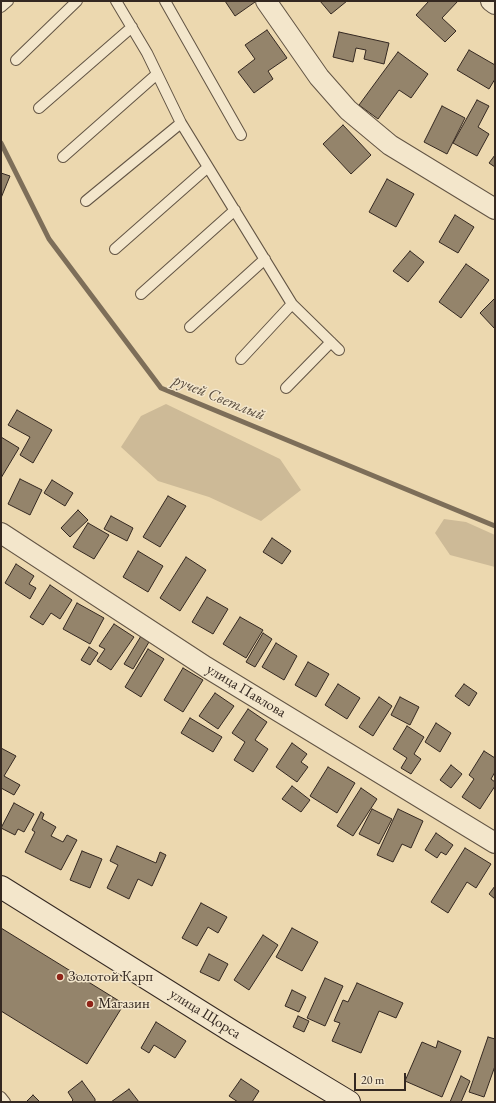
<!DOCTYPE html>
<html>
<head>
<meta charset="utf-8">
<style>
  body { margin:0 }
  #map { position:relative; width:496px; height:1103px; overflow:hidden; background:#ecd8af; font-family:"EB Garamond",serif }
  canvas { display:block }
  .frame { position:absolute; inset:0; border:2px solid #342821; pointer-events:none }
  .scale { position:absolute; left:354px; top:1073px; width:52px; height:18px; box-sizing:border-box; border:2px solid #342821; border-top:0; padding-left:5px; font-size:12px; line-height:14px; white-space:nowrap; color:#342821; -webkit-text-stroke:3px #f3e6cb; paint-order:stroke }
</style>
</head>
<body>
<div id="map">
<canvas width="496" height="1103"></canvas>
<div class="frame"></div>
<div class="scale">20 m</div>
</div>
<script>
const ctx = document.querySelector('canvas').getContext('2d');
ctx.lineJoin = 'round';
function fill(path, color) {
  ctx.fillStyle = color;
  ctx.fill(path, 'evenodd');
}
function toPath(rows) {
  const path = new Path2D();
  for (const r of rows) {
    path.moveTo(r[0], r[1]);
    for (let i = 2; i < r.length; i += 2) path.lineTo(r[i], r[i + 1]);
  }
  return path;
}
function strokePath(path, color, width, dash) {
  ctx.strokeStyle = color;
  ctx.lineWidth = width;
  ctx.lineCap = dash ? 'butt' : 'round';
  ctx.setLineDash(dash || []);
  ctx.stroke(path);
}
function drawText(font, color, halo, rows, align = 'center') {
  ctx.font = font + ' "EB Garamond",serif';
  ctx.lineWidth = 3;
  ctx.setLineDash([]);
  ctx.textBaseline = 'middle';
  ctx.strokeStyle = halo;
  ctx.fillStyle = color;
  for (const [text, x, y, turn = 0] of rows) {
    ctx.save();
    ctx.translate(x, y);
    ctx.rotate((+turn || 0) * Math.PI / 180);
    ctx.textAlign = isNaN(turn) ? turn : align;
    if (halo) ctx.strokeText(text, 0, 0);
    ctx.fillText(text, 0, 0);
    ctx.restore();
  }
}
fill(toPath([
  [166,404,280,459,301,490,261,521,209,497,158,481,121,447,141,416],
  [444,519,466,522,495,535,495,567,450,555,435,533]
]), '#cdba97');
strokePath(toPath([
  [1,143,49,239,161,388,495,526]
]), '#7d6e59', 5);
const building = toPath([
  [225,1,255,1,255,2,235,16,225,1],
  [320,1,347,1,331,14,320,1],
  [429,1,458,1,442,18,456,31,445,42,416,15,429,1],
  [267,30,287,58,268,71,273,79,254,93,238,72,255,59,245,45,267,30],
  [339,32,389,43,384,64,364,59,366,50,356,48,353,62,333,57,339,32],
  [469,50,495,65,495,79,489,89,457,70,469,50],
  [398,52,428,74,411,98,399,90,378,119,359,105,398,52],
  [477,100,489,106,478,127,489,134,477,156,453,143,477,100],
  [442,106,465,118,447,154,424,142,442,106],
  [343,125,371,155,351,174,323,144,343,125],
  [495,155,495,167,489,163,495,155],
  [1,173,10,176,1,198,1,173],
  [387,179,414,194,396,227,369,212,387,179],
  [455,215,474,227,458,253,439,242,455,215],
  [410,251,424,262,408,282,393,271,410,251],
  [466,264,489,280,461,318,439,302,466,264],
  [495,298,495,329,480,313,495,298],
  [17,410,52,430,33,463,20,455,30,437,8,425,17,410],
  [1,437,19,448,1,478,1,437],
  [20,479,42,490,30,515,8,504,20,479],
  [52,480,73,493,65,506,44,493,52,480],
  [168,496,186,506,160,547,143,537,168,496],
  [78,510,88,520,70,537,61,528,78,510],
  [111,516,133,528,127,541,104,529,111,516],
  [88,523,109,535,94,559,73,547,88,523],
  [272,538,291,551,282,564,263,552,272,538],
  [138,551,163,566,148,592,123,577,138,551],
  [186,557,206,570,180,611,160,598,186,557],
  [16,564,34,576,29,584,36,588,30,599,5,583,16,564],
  [50,585,72,600,60,619,51,613,43,625,30,617,50,585],
  [207,597,228,609,213,634,192,622,207,597],
  [77,603,104,618,90,644,63,629,77,603],
  [240,617,263,630,246,658,223,644,240,617],
  [114,624,134,637,111,670,97,661,105,649,99,646,114,624],
  [263,633,272,639,255,667,246,662,263,633],
  [141,636,149,642,133,669,124,664,141,636],
  [276,643,297,656,284,680,262,667,276,643],
  [89,647,98,653,90,665,81,660,89,647],
  [148,649,164,659,141,697,125,687,148,649],
  [308,662,329,674,316,697,295,685,308,662],
  [183,668,203,680,183,712,164,700,183,668],
  [338,684,360,698,347,719,325,705,338,684],
  [464,684,477,693,469,706,455,696,464,684],
  [215,693,234,706,218,729,199,716,215,693],
  [379,697,392,706,373,736,359,727,379,697],
  [400,697,419,707,410,725,391,715,400,697],
  [248,709,267,722,255,740,268,749,253,772,234,760,245,742,232,733,248,709],
  [190,718,222,737,213,752,181,733,190,718],
  [436,723,451,733,440,752,425,742,436,723],
  [407,726,424,737,414,754,421,759,411,774,401,768,407,758,393,749,407,726],
  [292,743,307,754,301,762,308,767,297,782,276,767,292,743],
  [1,748,16,756,4,776,20,785,14,795,1,788,1,748],
  [484,751,495,758,495,772,491,779,495,782,495,786,480,809,462,797,474,779,469,775,484,751],
  [451,765,462,774,451,788,440,780,451,765],
  [328,767,355,783,337,813,310,796,328,767],
  [292,786,310,800,301,812,282,799,292,786],
  [361,788,377,799,353,836,337,826,361,788],
  [14,803,34,814,24,832,18,829,15,835,1,828,14,803],
  [372,809,392,819,379,844,359,834,372,809],
  [398,809,423,821,411,848,402,844,393,862,377,855,398,809],
  [41,812,44,814,42,819,56,827,51,836,63,842,67,835,77,840,61,870,25,852,35,832,32,830,41,812],
  [436,833,453,845,446,855,441,852,437,858,425,850,436,833],
  [117,846,156,863,160,852,166,855,152,886,138,879,129,899,107,888,118,865,110,861,117,846],
  [465,848,491,864,476,888,467,882,448,913,431,902,465,848],
  [82,851,102,859,90,888,70,880,82,851],
  [495,886,495,899,489,894,495,886],
  [201,903,227,917,218,933,208,927,197,946,182,938,201,903],
  [1,928,124,1004,87,1064,1,1011,1,928],
  [292,928,318,942,302,971,276,957,292,928],
  [263,935,278,945,249,990,234,980,263,935],
  [209,954,228,964,219,981,200,972,209,954],
  [325,978,343,986,325,1026,307,1018,325,978],
  [357,983,403,1003,396,1018,379,1011,361,1053,332,1041,340,1023,334,1021,343,1000,348,1002,357,983],
  [292,990,306,997,299,1012,285,1006,292,990],
  [298,1016,309,1021,304,1032,293,1027,298,1016],
  [156,1022,186,1041,175,1058,154,1045,149,1053,141,1048,156,1022],
  [488,1037,495,1039,495,1066,484,1097,469,1092,488,1037],
  [438,1041,461,1051,442,1097,405,1081,422,1042,436,1048,438,1041],
  [461,1076,470,1081,461,1102,450,1102,461,1076],
  [241,1079,259,1091,252,1102,238,1102,229,1096,241,1079],
  [82,1081,95,1099,95,1102,71,1102,73,1100,68,1092,82,1081],
  [129,1089,139,1102,111,1102,129,1089],
  [33,1095,40,1102,26,1102,33,1095]
]);
fill(building, '#94846b');
strokePath(building, '#342821', 1);
const lane = toPath([
  [116,1,147,53,181,123,292,304,339,350],
  [165,1,241,135],
  [1,7,8,1],
  [16,60,77,1],
  [39,108,132,27],
  [63,157,157,74],
  [86,201,181,123],
  [115,249,208,167],
  [141,294,235,210],
  [190,327,265,259],
  [241,359,292,304],
  [286,388,331,342],
  [1,1097,5,1102]
]);
const street = toPath([
  [266,1,319,77,348,110,390,145,495,209],
  [491,1,495,4],
  [1,533,206,667,495,843]
]);
const secondary = toPath([
  [1,887,233,1032,349,1102]
]);
strokePath(lane, '#625444', 12);
strokePath(street, '#625444', 22);
strokePath(secondary, '#342821', 24);
strokePath(lane, '#f3e6cb', 10);
strokePath(street, '#f3e6cb', 20);
strokePath(secondary, '#f3e6cb', 22);
for (const [x, y, r, color] of [
  [60,977,4,"#8f2418"],
  [90,1004,4,"#8f2418"]
]) {
  const dot = new Path2D();
  dot.arc(x, y, r, 0, 2 * Math.PI);
  ctx.fillStyle = color;
  ctx.fill(dot);
  strokePath(dot, '#f3e6cb', 1.5);
}
drawText('15px', '#342821', '#f3e6cb', [
  ["улица Павлова",246,691,31],
  ["улица Щорса",205,1014,32]
]);
drawText('15px', '#342821', '#f3e6cb', [
  ["Золотой Карп",68,977],
  ["Магазин",98,1004]
], 'left');
drawText('italic 16px', '#584b3d', '#f3e6cb', [
  ["ручей Светлый",219,398,22]
]);
</script>
</body>
</html>
